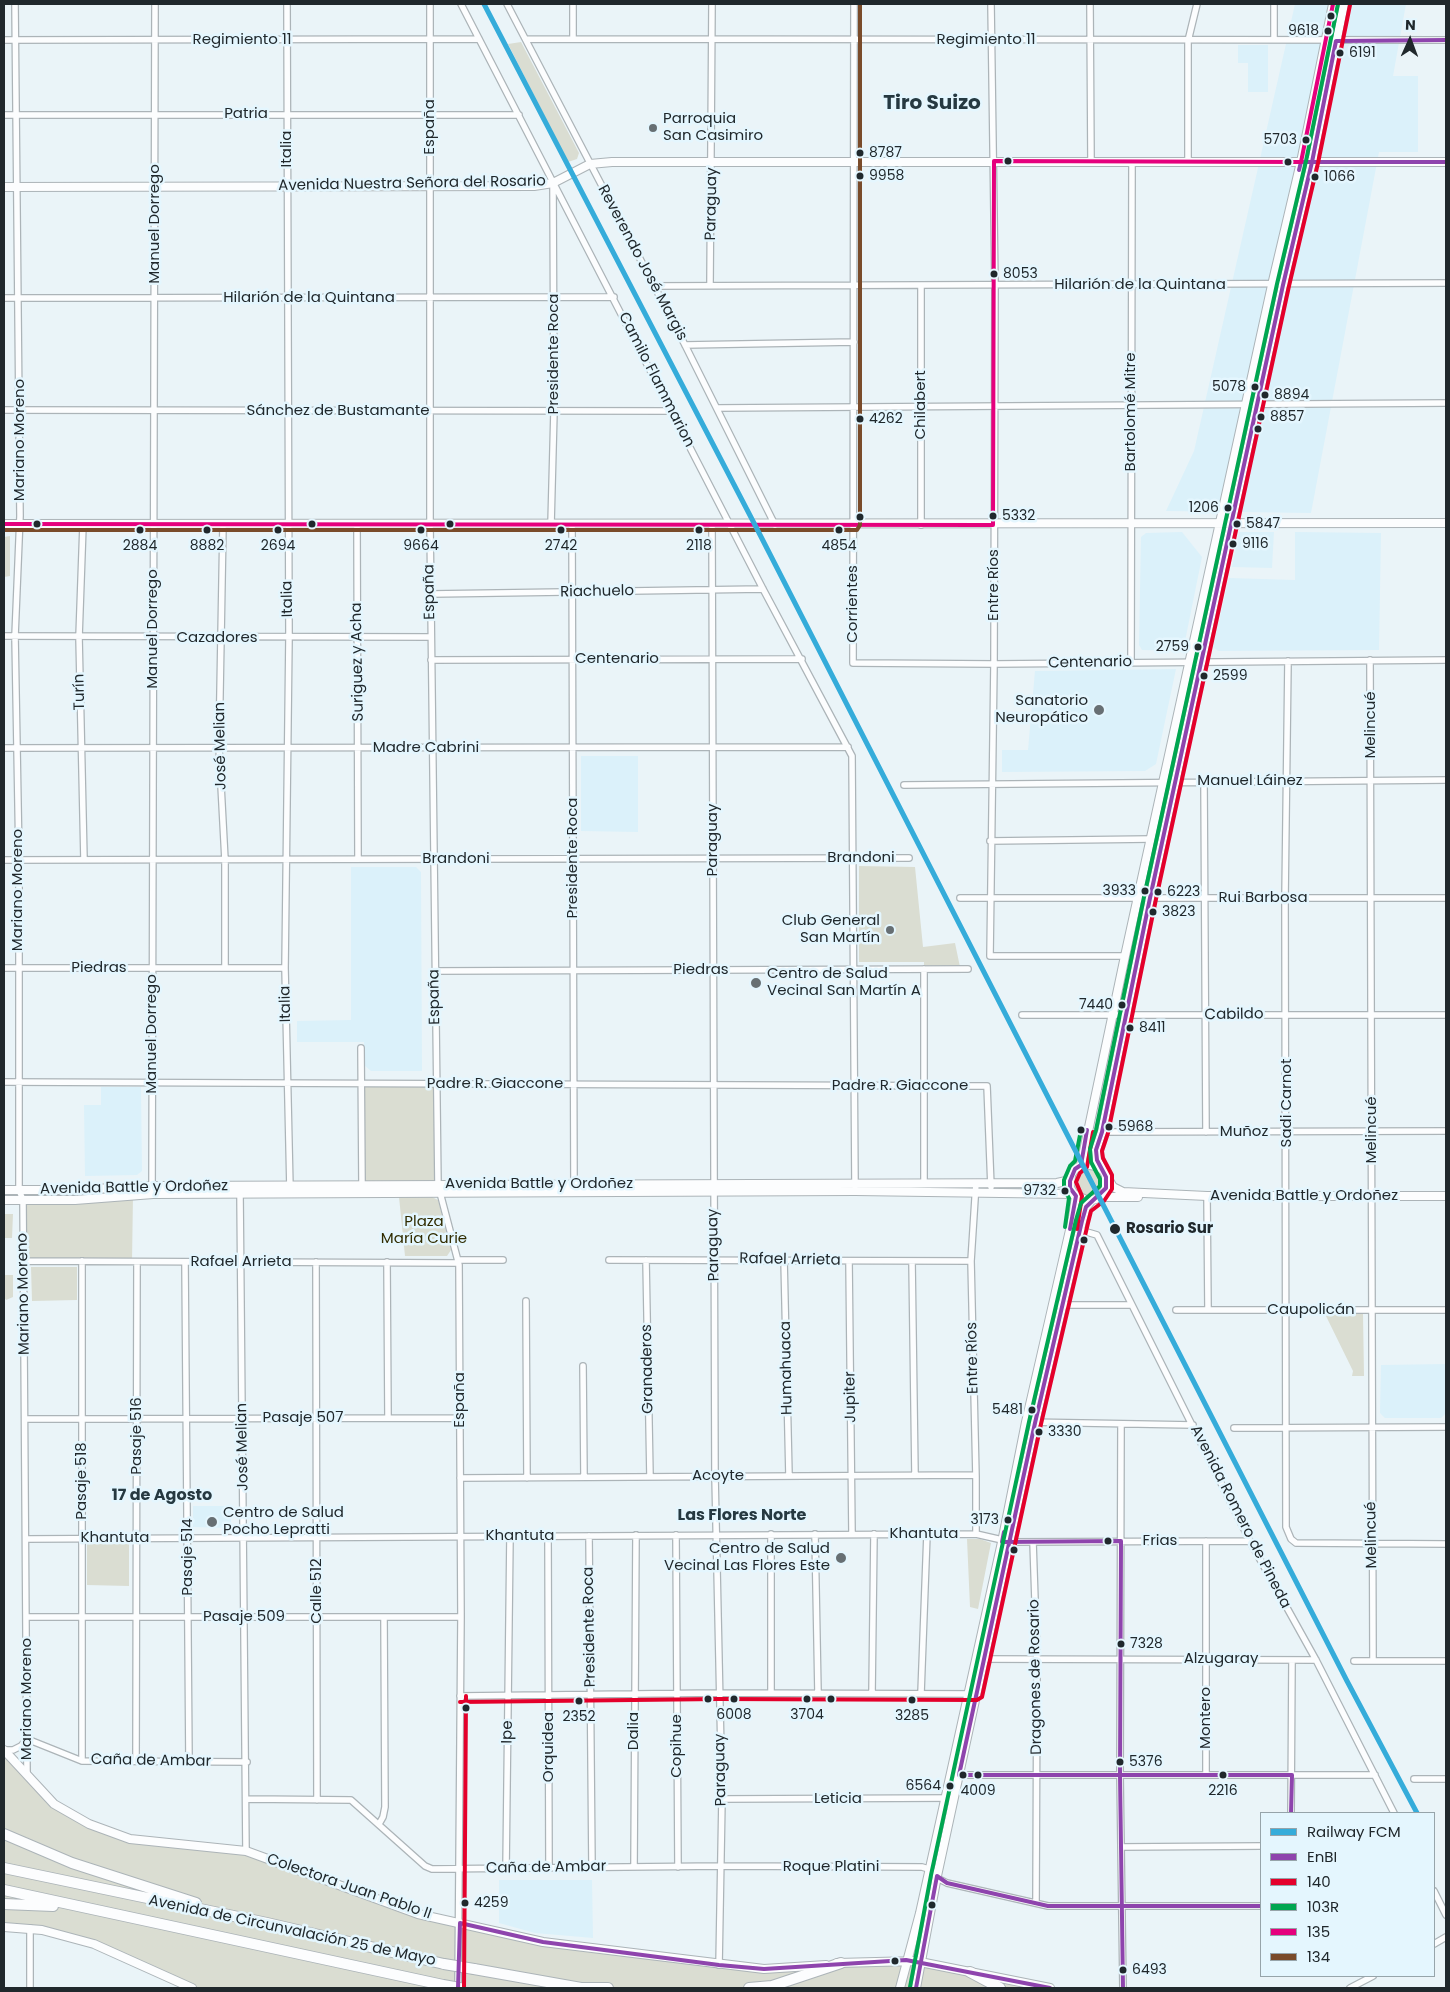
<!DOCTYPE html>
<html>
<head>
<meta charset="utf-8">
<style>
  body { margin:0 }
  #map { position:relative; width:1450px; height:1992px; overflow:hidden; background:#eaf4f8; font-family:Poppins,sans-serif }
  canvas { display:block }
  .frame { position:absolute; inset:0; border:5px solid #20282c; pointer-events:none }
  .legend { position:absolute; left:1260px; top:1812px; width:175px; height:165px; box-sizing:border-box; background:#e4f6fe; border:1px solid #96a4aa; margin:0; padding:6px 9px; list-style:none; font-size:15px; color:#20282c }
  .legend li { display:flex; align-items:center; gap:10px; height:25px }
  .legend b { width:25px; border:1px solid #96a4aa }
  .north { position:absolute; left:1385px; top:15px; width:50px; height:50px; -webkit-text-stroke:4px #e4f6fe; paint-order:stroke; rotate:2deg; font-size:14px; font-weight:700; line-height:20px; text-align:center; color:#20282c }
  .north::after { content:''; display:block; margin:auto; width:18px; height:22px; background:#20282c; clip-path:polygon(50% 0,100% 100%,50% 72%,0 100%) }
</style>
</head>
<body>
<div id="map">
<canvas width="1450" height="1992"></canvas>
<div class="frame"></div>
<ul class="legend">
<li><b style="height:6px;background:#35acda"></b>Railway FCM</li>
<li><b style="height:6px;background:#8e44ad"></b>EnBI</li>
<li><b style="height:6px;background:#e4002b"></b>140</li>
<li><b style="height:6px;background:#00a651"></b>103R</li>
<li><b style="height:6px;background:#e5007d"></b>135</li>
<li><b style="height:6px;background:#7a4b2a"></b>134</li>
</ul>
<div class="north">N</div>
</div>
<script>
const ctx = document.querySelector('canvas').getContext('2d');
ctx.lineJoin = 'round';
function fill(path, color) {
  ctx.fillStyle = color;
  ctx.fill(path, 'evenodd');
}
function toPath(rows) {
  const path = new Path2D();
  for (const r of rows) {
    path.moveTo(r[0], r[1]);
    for (let i = 2; i < r.length; i += 2) path.lineTo(r[i], r[i + 1]);
  }
  return path;
}
function strokePath(path, color, width, dash) {
  ctx.strokeStyle = color;
  ctx.lineWidth = width;
  ctx.lineCap = dash ? 'butt' : 'round';
  ctx.setLineDash(dash || []);
  ctx.stroke(path);
}
function drawText(font, color, halo, rows, align = 'center') {
  ctx.font = font + ' Poppins,sans-serif';
  ctx.lineWidth = 5;
  ctx.setLineDash([]);
  ctx.textBaseline = 'middle';
  ctx.strokeStyle = halo;
  ctx.fillStyle = color;
  for (const [text, x, y, turn = 0] of rows) {
    ctx.save();
    ctx.translate(x, y);
    ctx.rotate((+turn || 0) * Math.PI / 180);
    ctx.textAlign = isNaN(turn) ? turn : align;
    if (halo) ctx.strokeText(text, 0, 0);
    ctx.fillText(text, 0, 0);
    ctx.restore();
  }
}
fill(toPath([
  [1295,4,1406,4,1393,76,1418,76,1418,152,1379,152,1311,513,1166,511,1194,451],
  [1238,45,1268,45,1268,92,1248,92,1248,63,1238,63],
  [1182,532,1202,557,1183,651,1142,650,1139,645,1141,537,1146,533],
  [1239,532,1274,532,1272,568,1232,567],
  [1295,532,1381,533,1379,650,1218,651,1213,647,1229,578,1295,580],
  [1176,669,1156,764,1145,771,1002,772,1002,750,1028,750,1035,671],
  [581,756,638,756,638,832,581,831],
  [351,867,416,867,421,872,422,1071,371,1071,364,1065,364,1042,297,1042,297,1021,351,1020],
  [101,1087,141,1087,142,1171,137,1175,85,1176,84,1105,101,1105],
  [1446,1364,1446,1413,1441,1418,1385,1418,1380,1413,1381,1365],
  [193,1506,231,1506,231,1528,193,1527],
  [499,1880,592,1880,593,1938,535,1933,499,1923]
]), '#dbf1fa');
fill(toPath([
  [521,42,579,153,577,159,568,162,508,44],
  [10,536,10,576,4,577,4,537],
  [859,866,915,867,923,947,955,943,960,967,924,967,924,962,859,962],
  [361,1083,436,1084,438,1185,362,1185],
  [1080,1166,1101,1169,1106,1188,1092,1200,1074,1194,1071,1174],
  [133,1195,132,1262,24,1261,23,1200],
  [399,1197,432,1197,438,1200,451,1250,447,1256,405,1256],
  [4,1214,13,1214,12,1238,4,1238],
  [4,1254,5,1275,13,1275,13,1297,6,1300,4,1297],
  [31,1267,77,1267,77,1300,32,1301],
  [1325,1314,1363,1314,1364,1376,1352,1376,1353,1371],
  [967,1539,980,1539,991,1543,978,1609,970,1607],
  [87,1544,129,1544,129,1586,87,1585],
  [4,1750,54,1804,108,1832,246,1851,418,1914,543,1942,764,1969,906,1960,1050,1988,192,1988,64,1934,4,1927]
]), '#daddd2');
const street = toPath([
  [15,4,20,516,15,636,19,860,19,1190,23,1200,27,1774],
  [287,4,289,637,285,968,290,1189],
  [430,4,430,524,438,1185,459,1265,461,1617,458,1988],
  [461,4,763,589,852,756,855,1186],
  [507,4,685,345,775,525],
  [573,4,573,38],
  [854,4,853,663,994,664,1446,660],
  [991,4,995,285,994,664,990,956,1125,956],
  [1090,4,1091,161],
  [1274,4,1274,40],
  [526,39,1446,40],
  [4,40,479,39],
  [4,115,519,115],
  [1188,161,1188,41,1197,4],
  [710,284,712,4],
  [921,285,921,525],
  [654,286,1446,283],
  [4,298,614,297],
  [685,345,854,342],
  [717,408,1446,403],
  [4,410,672,411],
  [551,524,554,411,553,184],
  [572,524,574,1188],
  [83,525,79,637,84,860],
  [223,525,219,748,225,860,225,967],
  [357,525,358,859],
  [712,525,715,1476,722,1799,719,1965],
  [431,594,763,589],
  [4,636,431,637],
  [431,660,802,659],
  [1370,660,1373,1661],
  [1288,661,1285,898,1286,1527,1291,1539,1296,1543,1446,1544],
  [1131,663,1132,161],
  [4,748,848,747],
  [1204,781,1206,1132],
  [904,785,1446,780],
  [990,841,1151,839],
  [4,860,909,858],
  [960,898,1446,898],
  [4,968,285,968],
  [924,969,924,1183],
  [435,971,968,969],
  [1022,1015,1446,1015],
  [361,1048,362,1185],
  [4,1082,987,1086,991,1187],
  [1102,1132,1446,1131],
  [152,1189,155,4],
  [240,1194,246,1851],
  [1207,1196,1208,1309],
  [1080,1230,1097,1235,1252,1545,1316,1660,1394,1813],
  [784,1259,789,1476],
  [458,1260,503,1260],
  [609,1260,971,1261],
  [646,1260,650,1477],
  [24,1261,458,1263],
  [849,1261,852,1534],
  [912,1261,915,1475],
  [185,1262,189,1762],
  [316,1262,317,1800],
  [387,1262,388,1418],
  [526,1301,527,1478],
  [1053,1305,1131,1305],
  [1176,1310,1446,1310],
  [583,1366,584,1477],
  [26,1419,460,1418],
  [1026,1422,1193,1425],
  [1121,1424,1120,1775,1123,1988],
  [1234,1428,1446,1427],
  [460,1478,976,1475],
  [815,1534,818,1693],
  [976,1534,976,1477,971,1261,976,1183],
  [676,1535,678,1867],
  [548,1536,549,1868],
  [589,1536,592,1868],
  [27,1539,976,1534,1011,1542,1250,1541],
  [1206,1541,1206,1775],
  [1033,1542,1037,1659,1036,1902],
  [27,1617,461,1617],
  [980,1659,1316,1660],
  [1354,1661,1446,1661],
  [771,1693,771,1534],
  [872,1693,874,1534],
  [921,1693,927,1534],
  [460,1696,719,1693,977,1694],
  [4,1750,13,1750,21,1746,27,1739,82,1761,247,1762],
  [82,1761,82,1261],
  [136,1761,137,1262],
  [959,1775,1375,1775],
  [1414,1779,1446,1779],
  [247,1799,351,1800,425,1866,432,1869,722,1866,922,1867,932,1870,939,1879,947,1883,1048,1906,1261,1906],
  [722,1799,954,1798],
  [1291,1813,1292,1660],
  [379,1824,383,1817,385,1807,384,1617],
  [1121,1847,1261,1846],
  [634,1867,636,1535],
  [506,1869,510,1536],
  [1434,1891,1446,1915],
  [30,1928,30,1988],
  [1434,1944,1446,1937],
  [1350,1988,1373,1976]
]);
const secondary = toPath([
  [1344,4,1312,162,1283,285,1150,898,1102,1132,1096,1150,1097,1160,1113,1187,1123,1192,1207,1196,1446,1196],
  [4,187,534,186,553,183,590,164,612,162,1446,162],
  [4,524,1446,523],
  [1081,1165,1125,956,1272,285,1301,162,1333,4],
  [1071,1175,1070,1188,1074,1194,1088,1201,1096,1199,1103,1193,1106,1188,1106,1177],
  [4,1190,74,1190,152,1186,1057,1183,1066,1181,1075,1169,1084,1164,1096,1166,1101,1169],
  [1099,1197,1138,1197],
  [4,1200,75,1200,153,1194,855,1191,1074,1194],
  [4,1750,54,1804,89,1824,130,1839,246,1851,418,1914,543,1942,764,1969,826,1965],
  [4,1927,42,1930,94,1944,192,1988],
  [837,1963,915,1961,1050,1988],
  [900,1988,920,1913,1002,1542,1026,1422,1073,1217,1076,1196],
  [916,1988,937,1876,1035,1423,1082,1221,1086,1207,1092,1200]
]);
const highway = toPath([
  [4,1834,72,1863,196,1903],
  [4,1868,267,1923,444,1964],
  [4,1890,443,1985],
  [4,1904,53,1906],
  [474,1969,581,1988],
  [970,1972,1000,1988],
  [577,1988,608,1988],
  [749,1988,772,1986,841,1963]
]);
strokePath(street, '#acb4b8', 8);
strokePath(secondary, '#acb4b8', 10);
strokePath(highway, '#acb4b8', 12);
strokePath(street, '#fcfdfe', 5.5);
strokePath(secondary, '#fcfdfe', 8);
strokePath(highway, '#fcfdfe', 10);
const highwayBridge = toPath([
  [444,1964,474,1969],
  [443,1985,460,1988]
]);
strokePath(highwayBridge, '#acb4b8', 12, []);
strokePath(highwayBridge, '#fcfdfe', 10);
strokePath(toPath([
  [1299,170,1301,162,1446,162],
  [1070,1229,1076,1196,1070,1188,1070,1181,1075,1169,1081,1165,1087,1130],
  [1004,1532,1002,1542,1121,1541,1120,1775,1123,1988],
  [1291,1813,1292,1775,959,1775,1035,1423,1082,1221,1086,1207,1106,1188,1106,1177,1097,1160,1096,1150,1102,1132,1150,898,1283,285,1312,162,1336,41,1446,40],
  [937,1876,947,1883,1048,1906,1261,1906],
  [458,1988,460,1923,543,1942,719,1965,764,1969,906,1960,1050,1988],
  [916,1988,937,1876]
]), '#8e44ad', 4);
strokePath(toPath([
  [1077,1229,1082,1196,1076,1182,1080,1173,1087,1167,1093,1132],
  [460,1702,719,1699,977,1700,982,1697,1041,1424,1088,1223,1091,1211,1104,1201,1112,1189,1112,1175,1103,1158,1102,1151,1108,1133,1156,899,1289,286,1318,163,1350,5],
  [464,1988,466,1696]
]), '#e4002b', 4);
strokePath(toPath([
  [1065,1227,1069,1198,1064,1190,1064,1180,1070,1166,1075,1161,1081,1130],
  [910,1987,931,1875,1029,1422,1076,1220,1081,1203,1100,1186,1100,1179,1091,1162,1090,1149,1096,1130,1144,897,1277,284,1306,161,1338,4]
]), '#00a651', 4);
strokePath(toPath([
  [4,524,993,525,994,161,1301,162,1333,4]
]), '#e5007d', 4);
strokePath(toPath([
  [4,530,857,530,860,525,860,4]
]), '#7a4b2a', 4);
strokePath(toPath([
  [484,4,755,525,1347,1681,1417,1813]
]), '#35acda', 5);
for (const [x, y, r, color] of [
  [1331,16,4.5,"#20282c"],
  [1328,31,4.5,"#20282c"],
  [1340,53,4.5,"#20282c"],
  [653,128,5,"#676f73"],
  [1306,140,4.5,"#20282c"],
  [860,153,4.5,"#20282c"],
  [1008,161,4.5,"#20282c"],
  [1288,162,4.5,"#20282c"],
  [860,176,4.5,"#20282c"],
  [1315,177,4.5,"#20282c"],
  [994,274,4.5,"#20282c"],
  [1255,387,4.5,"#20282c"],
  [1265,395,4.5,"#20282c"],
  [1261,417,4.5,"#20282c"],
  [860,419,4.5,"#20282c"],
  [1258,429,4.5,"#20282c"],
  [1228,508,4.5,"#20282c"],
  [993,516,4.5,"#20282c"],
  [860,517,4.5,"#20282c"],
  [37,524,4.5,"#20282c"],
  [312,524,4.5,"#20282c"],
  [450,524,4.5,"#20282c"],
  [1237,524,4.5,"#20282c"],
  [140,530,4.5,"#20282c"],
  [207,530,4.5,"#20282c"],
  [278,530,4.5,"#20282c"],
  [421,530,4.5,"#20282c"],
  [561,530,4.5,"#20282c"],
  [699,530,4.5,"#20282c"],
  [839,530,4.5,"#20282c"],
  [1233,544,4.5,"#20282c"],
  [1198,647,4.5,"#20282c"],
  [1204,676,4.5,"#20282c"],
  [1099,710,6,"#676f73"],
  [1145,891,4.5,"#20282c"],
  [1158,892,4.5,"#20282c"],
  [1153,912,4.5,"#20282c"],
  [890,930,5,"#676f73"],
  [756,983,6,"#676f73"],
  [1122,1005,4.5,"#20282c"],
  [1130,1028,4.5,"#20282c"],
  [1109,1127,4.5,"#20282c"],
  [1081,1130,4.5,"#20282c"],
  [1065,1191,4.5,"#20282c"],
  [1115,1229,6,"#20282c"],
  [1084,1240,4.5,"#20282c"],
  [1032,1410,4.5,"#20282c"],
  [1039,1432,4.5,"#20282c"],
  [1008,1520,4.5,"#20282c"],
  [212,1522,6,"#676f73"],
  [1108,1541,4.5,"#20282c"],
  [1014,1550,4.5,"#20282c"],
  [841,1558,6,"#676f73"],
  [1121,1644,4.5,"#20282c"],
  [708,1699,4.5,"#20282c"],
  [734,1699,4.5,"#20282c"],
  [807,1699,4.5,"#20282c"],
  [831,1699,4.5,"#20282c"],
  [912,1700,4.5,"#20282c"],
  [579,1701,4.5,"#20282c"],
  [466,1708,4.5,"#20282c"],
  [1120,1762,4.5,"#20282c"],
  [963,1775,4.5,"#20282c"],
  [978,1775,4.5,"#20282c"],
  [1223,1775,4.5,"#20282c"],
  [950,1786,4.5,"#20282c"],
  [465,1903,4.5,"#20282c"],
  [932,1905,4.5,"#20282c"],
  [895,1961,4.5,"#20282c"],
  [1123,1970,4.5,"#20282c"]
]) {
  const dot = new Path2D();
  dot.arc(x, y, r, 0, 2 * Math.PI);
  ctx.fillStyle = color;
  ctx.fill(dot);
  strokePath(dot, '#e4f6fe', 2);
}
drawText('14px', '#20282c', '#e4f6fe', [
  ["9618",1319,31,"right"],
  ["6191",1349,53],
  ["5703",1297,140,"right"],
  ["8787",869,153],
  ["9958",869,176],
  ["1066",1324,177],
  ["8053",1003,274],
  ["5078",1246,387,"right"],
  ["8894",1274,395],
  ["8857",1270,417],
  ["4262",869,419],
  ["1206",1219,508,"right"],
  ["5332",1002,516],
  ["5847",1246,524],
  ["9116",1242,544],
  ["2884",140,546,"center"],
  ["8882",207,546,"center"],
  ["2694",278,546,"center"],
  ["9664",421,546,"center"],
  ["2742",561,546,"center"],
  ["2118",699,546,"center"],
  ["4854",839,546,"center"],
  ["2759",1189,647,"right"],
  ["2599",1213,676],
  ["3933",1136,891,"right"],
  ["6223",1167,892],
  ["3823",1162,912],
  ["7440",1113,1005,"right"],
  ["8411",1139,1028],
  ["5968",1118,1127],
  ["9732",1056,1191,"right"],
  ["5481",1023,1410,"right"],
  ["3330",1048,1432],
  ["3173",999,1520,"right"],
  ["7328",1130,1644],
  ["6008",734,1715,"center"],
  ["3704",807,1715,"center"],
  ["3285",912,1716,"center"],
  ["2352",579,1717,"center"],
  ["5376",1129,1762],
  ["6564",941,1786,"right"],
  ["4009",978,1791,"center"],
  ["2216",1223,1791,"center"],
  ["4259",474,1903],
  ["6493",1132,1970]
], 'left');
drawText('15px', '#20282c', '#e4f6fe', [
  ["Regimiento 11",242,40],
  ["Regimiento 11",986,40],
  ["Patria",246,114],
  ["España",430,127,-90],
  ["Italia",287,149,-90],
  ["Avenida Nuestra Señora del Rosario",412,184,-1],
  ["Paraguay",712,204,-89],
  ["Manuel Dorrego",155,224,-90],
  ["Reverendo José Margis",642,263,62],
  ["Hilarión de la Quintana",1140,285],
  ["Hilarión de la Quintana",309,298],
  ["Presidente Roca",554,354,-90],
  ["Camilo Flammarion",656,380,63],
  ["Chilabert",921,405,-90],
  ["Sánchez de Bustamante",338,411],
  ["Bartolomé Mitre",1131,412,-90],
  ["Mariano Moreno",20,440,-90],
  ["Entre Ríos",994,585,-90],
  ["España",430,592,-91],
  ["Riachuelo",597,592,-1],
  ["Italia",288,599,-91],
  ["Corrientes",853,604,-90],
  ["Manuel Dorrego",153,629,-90],
  ["Cazadores",217,638],
  ["Centenario",617,659],
  ["Suriguez y Acha",358,662,-91],
  ["Centenario",1090,663,-1],
  ["Turín",80,692,-91],
  ["Melincué",1371,725,-90],
  ["José Melian",221,746,-91],
  ["Madre Cabrini",426,748],
  ["Manuel Láinez",1250,781],
  ["Paraguay",713,840,-90],
  ["Presidente Roca",573,858,-90],
  ["Brandoni",861,858],
  ["Brandoni",456,859],
  ["Mariano Moreno",18,890,-90],
  ["Rui Barbosa",1263,898],
  ["Piedras",99,968],
  ["Piedras",701,970],
  ["España",435,997,-91],
  ["Italia",286,1004,-91],
  ["Cabildo",1234,1015,-1],
  ["Manuel Dorrego",152,1034,-90],
  ["Padre R. Giaccone",495,1084],
  ["Padre R. Giaccone",900,1086],
  ["Sadi Carnot",1287,1103,-90],
  ["Melincué",1372,1130,-90],
  ["Muñoz",1244,1132],
  ["Avenida Battle y Ordoñez",539,1184],
  ["Avenida Battle y Ordoñez",134,1188,-1],
  ["Avenida Battle y Ordoñez",1304,1196],
  ["Paraguay",714,1245,-91],
  ["Rafael Arrieta",790,1260,1],
  ["Rafael Arrieta",241,1262],
  ["Mariano Moreno",24,1294,-91],
  ["Caupolicán",1311,1310],
  ["Entre Ríos",973,1358,-91],
  ["Humahuaca",787,1368,-91],
  ["Granaderos",648,1369,-91],
  ["Jupiter",851,1397,-91],
  ["España",460,1400,-90],
  ["Pasaje 507",303,1418],
  ["Pasaje 516",137,1436,-90],
  ["José Melian",243,1447,-91],
  ["Acoyte",718,1476],
  ["Pasaje 518",82,1481,-90],
  ["Avenida Romero de Pineda",1240,1517,63],
  ["Khantuta",924,1534],
  ["Melincué",1372,1535,-91],
  ["Khantuta",520,1536],
  ["Khantuta",115,1538],
  ["Frias",1160,1541],
  ["Pasaje 514",188,1557,-90],
  ["Calle 512",317,1591,-90],
  ["Pasaje 509",244,1617],
  ["Presidente Roca",590,1627,-91],
  ["Alzugaray",1221,1659],
  ["Dragones de Rosario",1036,1677,-91],
  ["Mariano Moreno",27,1699,-90],
  ["Montero",1206,1718,-90],
  ["Dalia",634,1731,-90],
  ["Ipe",508,1732,-89],
  ["Copihue",677,1746,-90],
  ["Orquidea",549,1747,-90],
  ["Caña de Ambar",151,1761,1],
  ["Paraguay",721,1770,-91],
  ["Leticia",838,1799],
  ["Roque Platini",831,1867],
  ["Caña de Ambar",546,1868,-1],
  ["Colectora Juan Pablo II",349,1887,19],
  ["Avenida de Circunvalación 25 de Mayo",292,1931,12]
]);
drawText('15px', '#20282c', '#e4f6fe', [
  ["Parroquia",663,119],
  ["San Casimiro",663,136],
  ["Sanatorio",1088,701,"right"],
  ["Neuropático",1088,718,"right"],
  ["Club General",880,921,"right"],
  ["San Martín",880,938,"right"],
  ["Centro de Salud",767,974],
  ["Vecinal San Martín A",767,991],
  ["Centro de Salud",223,1513],
  ["Pocho Lepratti",223,1530],
  ["Centro de Salud",830,1549,"right"],
  ["Vecinal Las Flores Este",830,1566,"right"]
], 'left');
drawText('15px', '#312c01', '#e4f6fe', [
  ["Plaza",424,1222],
  ["María Curie",424,1239]
]);
drawText('bold 15px', '#20282c', '#e4f6fe', [
  ["Rosario Sur",1126,1229]
], 'left');
drawText('bold 16px', '#263941', '#e4f6fe', [
  ["17 de Agosto",162,1496],
  ["Las Flores Norte",742,1516]
]);
drawText('bold 20px', '#263941', '#e4f6fe', [
  ["Tiro Suizo",932,104]
]);
</script>
</body>
</html>
